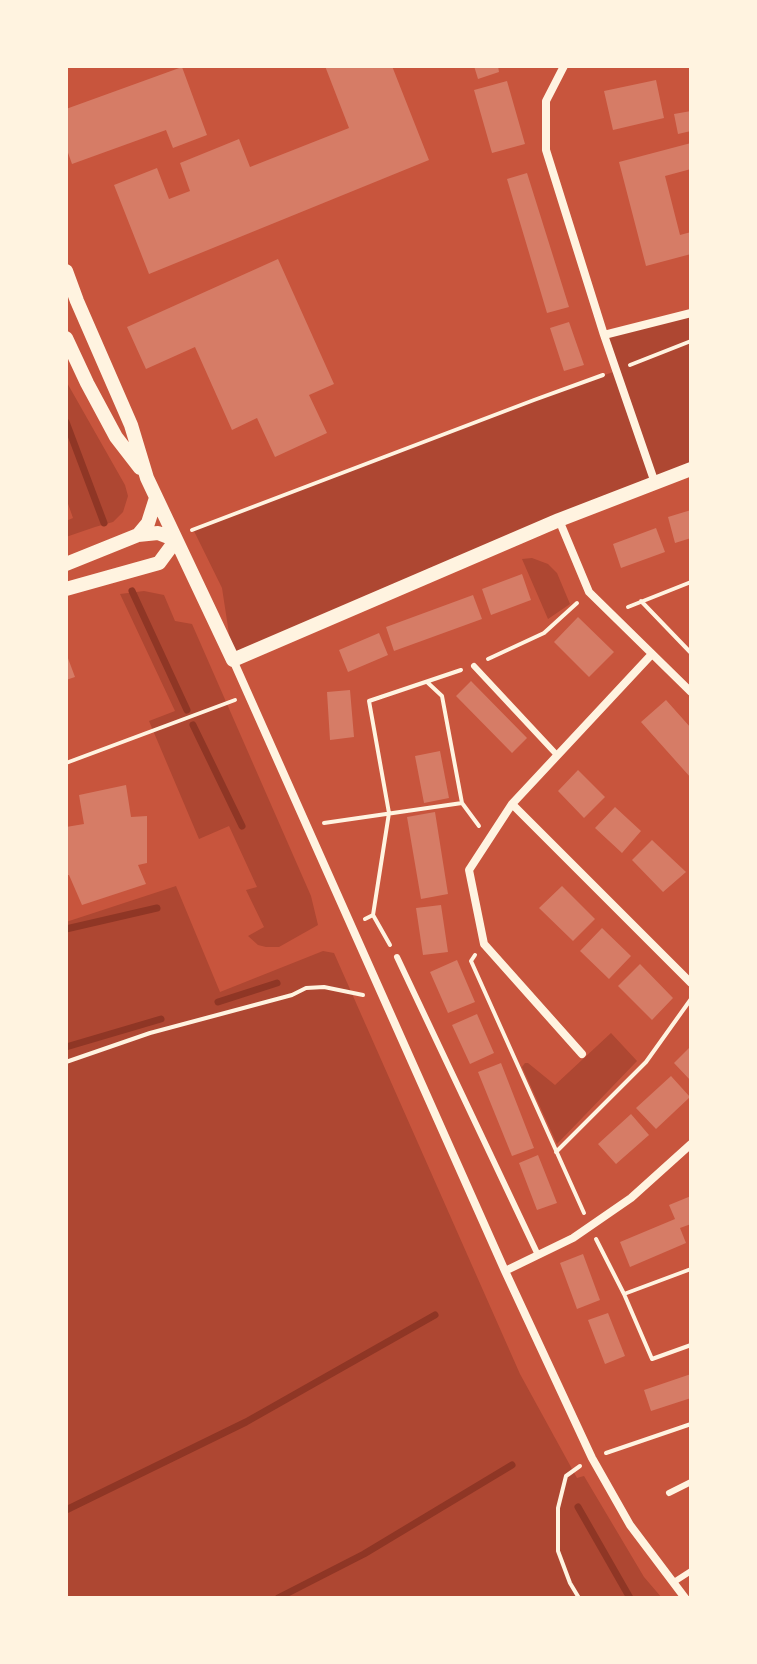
<!DOCTYPE html>
<html>
<head>
<meta charset="utf-8">
<style>
  body { margin:0 }
  #map { position:relative; width:757px; height:1664px; overflow:hidden; background:#c8553d; font-family:Inter,sans-serif }
  canvas { display:block }
  .frame { position:absolute; inset:0; border:68px solid #fff3e0; pointer-events:none }
</style>
</head>
<body>
<div id="map">
<canvas width="757" height="1664"></canvas>
<div class="frame"></div>
</div>
<script>
const ctx = document.querySelector('canvas').getContext('2d');
ctx.lineJoin = 'round';
function fill(path, color) {
  ctx.fillStyle = color;
  ctx.fill(path, 'evenodd');
}
function toPath(rows) {
  const path = new Path2D();
  for (const r of rows) {
    path.moveTo(r[0], r[1]);
    for (let i = 2; i < r.length; i += 2) path.lineTo(r[i], r[i + 1]);
  }
  return path;
}
function strokePath(path, color, width, dash) {
  ctx.strokeStyle = color;
  ctx.lineWidth = width;
  ctx.lineCap = dash ? 'butt' : 'round';
  ctx.setLineDash(dash || []);
  ctx.stroke(path);
}
fill(toPath([
  [691,313,691,469,233,660,222,588,193,529,534,400,616,371,604,335],
  [66,381,125,485,128,496,123,512,113,522,95,527,66,537,66,521,73,518,66,498],
  [532,558,548,564,557,573,570,604,548,619,522,559],
  [144,591,164,595,175,621,192,624,311,896,318,925,279,947,266,947,258,945,248,936,264,927,246,890,257,887,229,826,199,839,149,721,175,711,120,594],
  [176,886,220,992,323,951,334,953,520,1374,577,1478,584,1476,644,1577,662,1598,66,1598,66,922],
  [611,1033,637,1061,557,1144,522,1067,525,1063,528,1063,555,1085]
]), '#ae4732');
strokePath(toPath([
  [66,422,104,523],
  [132,591,187,710],
  [193,725,242,826],
  [66,929,157,908],
  [218,1002,277,983],
  [66,1047,161,1019],
  [578,1507,630,1598],
  [66,1510,246,1422,435,1315],
  [278,1598,364,1554,512,1465]
]), '#8f3625', 7);
fill(toPath([
  [325,66,392,66,429,160,149,274,114,185,157,168,169,199,190,191,180,163,239,139,250,167,349,128],
  [474,66,498,66,499,72,478,79],
  [182,67,207,135,173,148,166,130,72,164,66,147,66,109],
  [656,80,664,118,613,130,604,91],
  [507,81,525,144,492,153,474,90],
  [691,111,691,131,678,134,674,114],
  [691,143,691,169,665,176,680,235,691,232,691,254,646,266,619,162],
  [527,173,569,307,547,313,507,179],
  [278,259,334,384,309,395,327,433,275,457,257,418,232,430,195,347,146,369,127,327],
  [569,322,584,365,564,371,550,328],
  [691,510,691,538,675,543,668,517],
  [656,528,665,552,621,568,613,544],
  [522,574,531,600,491,615,482,589],
  [473,595,482,619,394,651,386,627],
  [578,617,614,652,589,677,554,642],
  [379,633,388,655,348,672,339,650],
  [66,653,75,677,66,680],
  [471,681,527,738,512,753,456,696],
  [350,690,354,737,330,740,327,692],
  [666,700,691,728,691,778,641,722],
  [440,751,449,798,424,803,415,756],
  [578,770,605,797,584,818,558,791],
  [126,785,131,817,147,816,147,863,138,865,146,884,82,905,69,875,66,875,66,827,84,824,79,795],
  [615,807,641,831,622,853,595,828],
  [435,812,448,894,421,899,407,817],
  [652,840,686,872,663,892,632,860],
  [562,886,595,919,573,941,539,908],
  [441,905,448,952,423,955,416,908],
  [602,928,631,956,609,979,580,951],
  [457,960,475,1002,448,1013,430,972],
  [640,964,673,998,652,1020,618,986],
  [477,1014,494,1053,470,1064,452,1025],
  [691,1046,691,1081,674,1063],
  [501,1063,534,1148,512,1156,478,1072],
  [671,1076,690,1097,656,1129,636,1108],
  [631,1114,649,1135,616,1164,598,1144],
  [538,1155,557,1203,537,1210,519,1163],
  [691,1196,691,1224,680,1228,686,1243,630,1267,620,1242,675,1219,669,1205],
  [583,1254,600,1300,577,1309,560,1263],
  [608,1313,625,1356,605,1364,588,1320],
  [691,1374,691,1398,651,1411,644,1390]
]), '#d67c66');
strokePath(toPath([
  [630,365,691,341],
  [192,530,534,400,603,375],
  [641,601,691,653],
  [628,607,691,582],
  [488,659,544,633,577,603],
  [427,682,442,696,462,803,479,826],
  [66,763,235,700],
  [324,823,462,803],
  [373,915,389,813,369,701,461,670],
  [365,919,373,915,390,945],
  [475,955,471,961,584,1213],
  [66,1062,150,1033,292,995,306,988,324,987,363,995],
  [556,1152,646,1062,691,999],
  [596,1239,624,1294,691,1269],
  [624,1294,652,1359,691,1345],
  [606,1453,691,1424],
  [579,1598,570,1583,558,1551,558,1508,566,1476,580,1466]
]), '#fff3e0', 4);
strokePath(toPath([
  [474,666,557,755],
  [397,957,538,1255],
  [669,1493,691,1482],
  [674,1582,691,1571]
]), '#fff3e0', 6);
strokePath(toPath([
  [564,66,546,101,546,150,604,335,655,483],
  [604,335,691,313],
  [559,520,589,592,691,692],
  [233,660,505,1271,592,1458,630,1525,685,1598],
  [512,804,691,983],
  [582,1054,484,944,469,870,512,804,652,654],
  [505,1271,573,1238,631,1198,691,1144]
]), '#fff3e0', 8);
strokePath(toPath([
  [66,271,77,301,131,425,147,478,233,660,559,520,691,469],
  [66,338,87,383,116,437,140,468],
  [138,535,148,523,156,498],
  [66,564,138,535,158,533,176,540,159,563,66,589]
]), '#fff3e0', 14);
</script>
</body>
</html>
